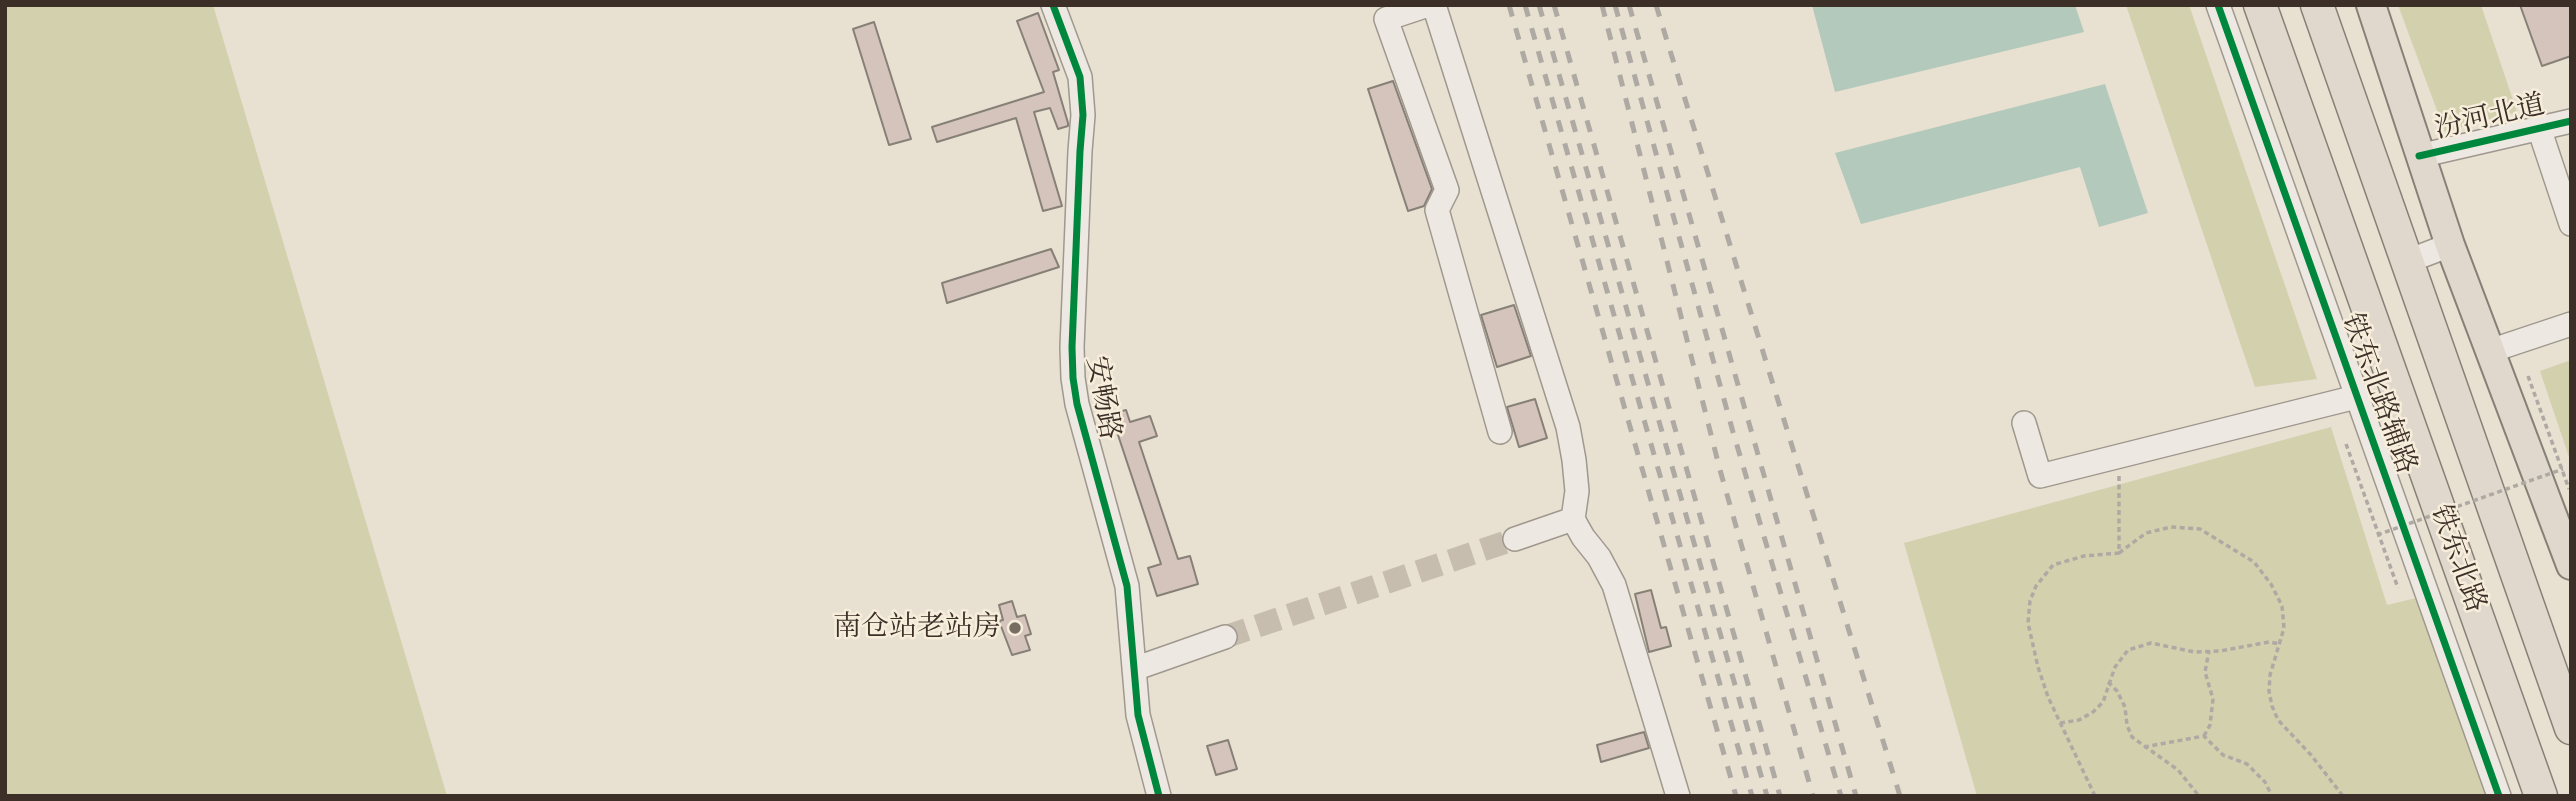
<!DOCTYPE html>
<html>
<head>
<meta charset="utf-8">
<style>
  body { margin:0 }
  #map { position:relative; width:2576px; height:801px; overflow:hidden; background:#e8e0d1; font-family:"Libre Bodoni",serif }
  canvas { display:block }
  .frame { position:absolute; inset:0; border:7px solid #3c2f28; pointer-events:none }
</style>
</head>
<body>
<div id="map">
<canvas width="2576" height="801"></canvas>
<div class="frame"></div>
</div>
<script>
const ctx = document.querySelector('canvas').getContext('2d');
ctx.lineJoin = 'round';
function fill(path, color) {
  ctx.fillStyle = color;
  ctx.fill(path, 'evenodd');
}
function toPath(rows) {
  const path = new Path2D();
  for (const r of rows) {
    path.moveTo(r[0], r[1]);
    for (let i = 2; i < r.length; i += 2) path.lineTo(r[i], r[i + 1]);
  }
  return path;
}
function strokePath(path, color, width, dash) {
  ctx.strokeStyle = color;
  ctx.lineWidth = width;
  ctx.lineCap = dash ? 'butt' : 'round';
  ctx.setLineDash(dash || []);
  ctx.stroke(path);
}
function drawText(font, color, halo, rows, align = 'center') {
  ctx.font = font + ' "Libre Bodoni","Noto Serif SC",serif';
  ctx.lineWidth = 5;
  ctx.setLineDash([]);
  ctx.textBaseline = 'middle';
  ctx.strokeStyle = halo;
  ctx.fillStyle = color;
  for (const [text, x, y, turn = 0] of rows) {
    ctx.save();
    ctx.translate(x, y);
    ctx.rotate((+turn || 0) * Math.PI / 180);
    ctx.textAlign = isNaN(turn) ? turn : align;
    if (halo) ctx.strokeText(text, 0, 0);
    ctx.fillText(text, 0, 0);
    ctx.restore();
  }
}
fill(toPath([
  [5,5,213,5,447,796,5,796],
  [2126,5,2189,5,2317,379,2255,387],
  [2398,5,2481,5,2517,112,2445,132],
  [2571,360,2571,463,2540,371],
  [2331,427,2387,605,2416,598,2488,796,1977,796,1904,543]
]), '#d3d0ae');
fill(toPath([
  [1812,5,2075,5,2084,32,1835,92],
  [2105,84,2148,213,2099,227,2080,167,1861,224,1835,153]
]), '#b2c9bb');
const building = toPath([
  [2520,5,2571,5,2571,56,2542,66,2520,5],
  [1038,13,1059,70,1053,72,1068,123,1068,126,1058,129,1050,108,1034,112,1062,206,1043,211,1016,118,937,142,932,127,1044,92,1017,21,1038,13],
  [874,22,911,139,889,145,853,29,874,22],
  [1393,81,1432,189,1424,206,1408,211,1368,89,1393,81],
  [1051,249,1059,267,947,303,942,283,1051,249],
  [1514,305,1531,356,1497,367,1481,315,1514,305],
  [1535,399,1547,438,1519,447,1507,407,1535,399],
  [1126,410,1130,422,1150,416,1157,436,1139,442,1178,559,1190,556,1198,584,1157,596,1148,568,1161,564,1111,414,1126,410],
  [1651,590,1661,628,1666,627,1671,646,1649,652,1635,594,1651,590],
  [1012,601,1017,617,1025,615,1031,634,1025,636,1030,650,1012,655,999,621,1003,620,999,605,1012,601],
  [1644,732,1649,748,1601,762,1597,745,1644,732],
  [1228,740,1237,769,1216,775,1207,746,1228,740]
]);
fill(building, '#d5c4bc');
strokePath(building, '#868077', 2);
strokePath(toPath([
  [1225,637,1515,539]
]), '#c6bdaf', 23, [23, 11]);
const minor = toPath([
  [1053,5,1080,77,1083,115,1080,151,1072,347,1073,378,1077,404,1127,586,1138,715,1159,796],
  [1428,5,1386,19,1447,190,1437,210,1500,432],
  [1434,5,1568,427,1574,460,1577,491,1573,519,1583,537,1599,557,1614,585,1678,796],
  [2218,5,2499,796],
  [2539,128,2571,224],
  [2419,156,2571,121],
  [2408,261,2450,245],
  [2490,351,2571,324],
  [2024,423,2040,476,2356,397],
  [1515,539,1573,519],
  [1134,669,1225,637]
]);
const major = toPath([
  [2371,5,2450,245,2571,565]
]);
const highway = toPath([
  [2260,5,2541,796],
  [2317,5,2571,728]
]);
strokePath(minor, '#9e988e', 26);
strokePath(major, '#868077', 32);
strokePath(highway, '#868077', 35);
strokePath(toPath([
  [2528,376,2569,489],
  [2346,444,2398,588],
  [2119,553,2146,533,2171,527,2200,529,2254,562,2271,584,2282,606,2284,628,2270,675,2269,691,2272,706,2278,720,2311,755,2343,796],
  [2108,682,2117,691,2125,707,2127,725,2132,737,2178,770,2199,796],
  [2060,723,2079,720,2093,712,2103,702,2115,667,2128,650,2151,643,2194,652,2220,651,2269,642,2280,644],
  [2204,736,2210,725,2213,699,2205,672,2209,651],
  [2144,747,2204,736,2223,755,2247,764,2265,782,2272,796],
  [2095,796,2048,697,2038,667,2028,623,2030,601,2036,586,2053,565,2084,556,2119,553,2119,476]
]), '#aeaaa3', 3.5, [5, 3.5]);
strokePath(minor, '#ede8e1', 23);
strokePath(major, '#e0d8cc', 28);
strokePath(highway, '#e0d8cc', 32);
strokePath(toPath([
  [1509,5,1736,796],
  [1525,5,1752,796],
  [1539,5,1767,796],
  [1554,5,1780,796],
  [1602,5,1720,470,1813,796],
  [1615,5,1733,432,1841,796],
  [1629,5,1856,796],
  [1656,5,1900,796]
]), '#aeaaa3', 5, [12, 12]);
strokePath(toPath([
  [2377,535,2563,469]
]), '#aeaaa3', 3.5, [5, 3.5]);
strokePath(toPath([
  [1053,5,1080,77,1083,115,1080,151,1072,347,1073,378,1077,404,1127,586,1138,715,1159,796],
  [2218,5,2499,796],
  [2419,156,2571,121]
]), '#00873e', 7);
for (const [x, y, r, color] of [
  [1015,628,7,"#786d63"]
]) {
  const dot = new Path2D();
  dot.arc(x, y, r, 0, 2 * Math.PI);
  ctx.fillStyle = color;
  ctx.fill(dot);
  strokePath(dot, '#f7eddb', 2.5);
}
drawText('28px', '#3c2f28', '#f7eddb', [
  ["汾河北道",2490,118,-13],
  ["铁东北路辅路",2378,394,70],
  ["安畅路",1102,398,80],
  ["铁东北路",2457,559,70]
]);
drawText('28px', '#3c2f28', '#f7eddb', [
  ["南仓站老站房",1001,628]
], 'right');
</script>
</body>
</html>
